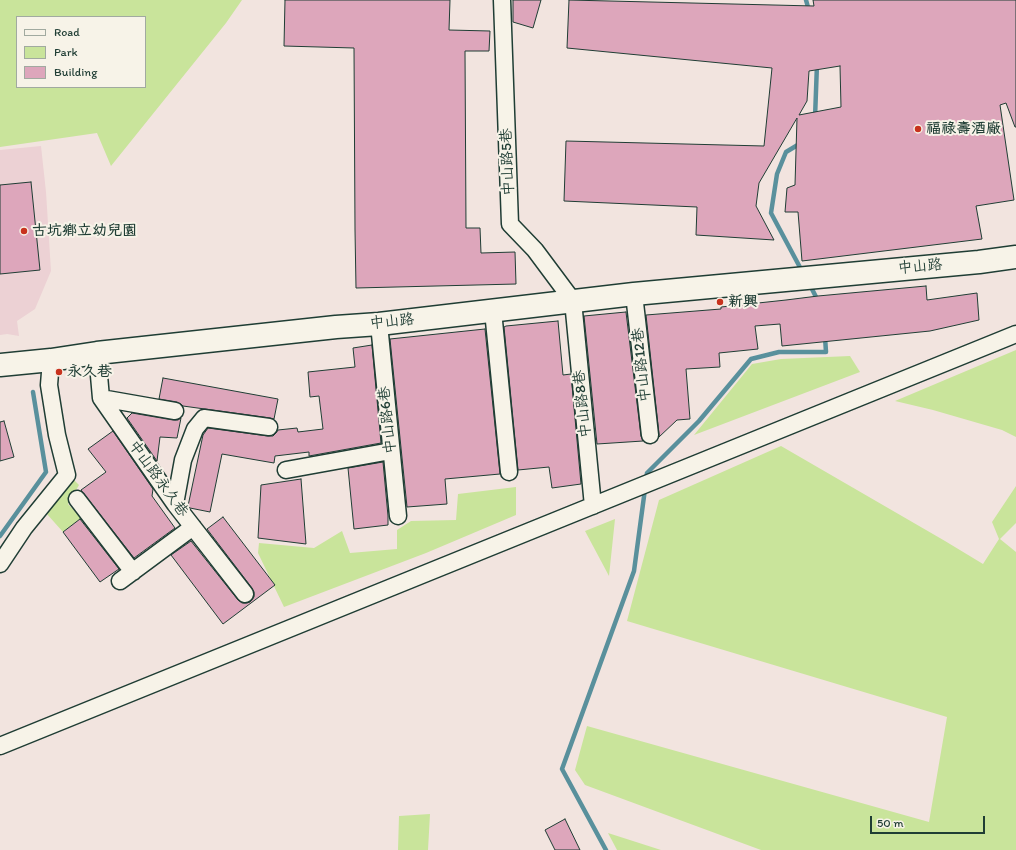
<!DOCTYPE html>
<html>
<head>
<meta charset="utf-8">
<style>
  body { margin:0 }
  #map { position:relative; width:1016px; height:850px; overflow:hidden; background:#f2e4df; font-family:Itim,sans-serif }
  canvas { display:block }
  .legend { position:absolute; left:16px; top:16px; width:130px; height:72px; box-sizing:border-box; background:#f7f3e8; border:1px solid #a1aaa0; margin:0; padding:5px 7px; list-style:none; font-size:12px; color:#1f3d34 }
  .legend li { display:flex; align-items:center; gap:8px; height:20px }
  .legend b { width:20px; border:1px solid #a1aaa0 }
  .scale { position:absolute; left:870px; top:816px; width:115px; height:18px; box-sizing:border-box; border:2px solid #1f3d34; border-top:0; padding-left:5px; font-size:12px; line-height:14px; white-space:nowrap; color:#1f3d34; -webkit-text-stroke:3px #f7f3e8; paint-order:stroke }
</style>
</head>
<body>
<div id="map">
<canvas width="1016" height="850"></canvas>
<ul class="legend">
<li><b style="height:5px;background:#f7f3e8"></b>Road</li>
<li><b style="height:11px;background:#c9e49b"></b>Park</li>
<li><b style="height:11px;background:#dda6bb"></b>Building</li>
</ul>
<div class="scale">50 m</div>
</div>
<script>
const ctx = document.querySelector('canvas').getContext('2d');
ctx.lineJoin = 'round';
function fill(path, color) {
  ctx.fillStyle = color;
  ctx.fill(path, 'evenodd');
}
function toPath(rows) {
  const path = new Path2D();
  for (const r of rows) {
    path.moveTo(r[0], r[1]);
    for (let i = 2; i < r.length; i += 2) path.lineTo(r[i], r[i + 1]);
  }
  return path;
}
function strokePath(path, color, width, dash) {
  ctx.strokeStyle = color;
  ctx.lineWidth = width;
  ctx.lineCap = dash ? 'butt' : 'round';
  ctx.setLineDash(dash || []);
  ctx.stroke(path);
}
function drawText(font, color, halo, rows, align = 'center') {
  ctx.font = font + ' Itim,"LXGW WenKai TC",sans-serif';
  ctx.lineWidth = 4;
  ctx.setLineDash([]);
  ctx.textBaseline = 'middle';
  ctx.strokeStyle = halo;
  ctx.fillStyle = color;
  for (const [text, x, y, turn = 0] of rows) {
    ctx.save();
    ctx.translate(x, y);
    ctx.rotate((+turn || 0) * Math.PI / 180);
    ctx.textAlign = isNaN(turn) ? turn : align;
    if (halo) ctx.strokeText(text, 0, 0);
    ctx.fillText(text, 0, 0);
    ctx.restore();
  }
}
fill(toPath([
  [41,146,46,192,51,271,35,309,17,321,19,336,7,334,0,335,0,150]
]), '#ecd1d4');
fill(toPath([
  [0,0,242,0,226,23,111,166,97,133,0,147],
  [17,17,145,17,145,87,17,87],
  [1016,350,1016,437,1002,430,933,410,895,401],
  [850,356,860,372,694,435,752,364,781,359],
  [781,446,945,541,983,564,999,539,992,522,1016,486,1016,523,1000,539,1016,552,1016,850,761,850,585,785,575,770,587,726,929,822,947,717,627,621,659,500],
  [71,477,79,485,68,504,81,518,63,532,46,513],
  [516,487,516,515,426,553,284,607,258,553,259,543,314,548,342,531,350,553,397,549,397,530,411,521,456,520,458,494],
  [615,519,609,576,585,531],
  [430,814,428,850,398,850,399,816],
  [608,833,661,850,617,850]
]), '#c9e49b');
strokePath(toPath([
  [806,0,809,11],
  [815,118,817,64],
  [801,143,786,152,777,174,771,213,803,273],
  [810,285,818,301],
  [646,481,647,473,699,421,751,359,779,352,826,352,825,337],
  [0,536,46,472,33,392],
  [606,850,562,769,634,571,645,489]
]), '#59909c', 4.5);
const building = toPath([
  [285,0,450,0,449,30,490,31,489,51,465,51,466,228,480,228,481,253,515,252,516,284,356,288,355,230,354,48,284,46,285,0],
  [513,0,541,0,533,28,513,22,513,0],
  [569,0,814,6,813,0,1016,0,1016,127,1015,127,1006,103,1000,105,1014,200,976,206,982,239,802,261,798,212,785,212,787,188,795,185,797,118,759,183,756,206,774,240,696,235,697,207,564,201,566,141,764,146,772,68,567,48,569,0],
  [840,66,841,107,799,115,807,101,809,71,840,66],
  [31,182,40,270,0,274,0,185,31,182],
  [926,286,927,300,977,293,979,320,930,331,782,346,780,324,755,326,758,349,719,353,720,367,686,369,690,419,677,420,659,437,659,434,646,315,721,309,721,307,786,300,818,296,926,286],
  [626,312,641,436,643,441,597,444,584,316,626,312],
  [558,321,563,375,571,374,581,484,552,488,549,467,518,470,504,327,506,326,558,321],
  [485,329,500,474,445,479,447,504,407,507,390,339,485,329],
  [372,345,381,443,309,456,309,452,275,456,274,463,222,454,210,512,190,508,188,506,203,435,208,428,268,436,273,436,276,433,278,430,297,428,298,432,323,429,319,396,310,397,308,372,355,367,353,348,372,345],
  [163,378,278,399,274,419,270,418,183,406,181,404,177,402,159,399,163,378],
  [132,413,173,420,178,420,181,418,177,438,160,437,157,461,127,418,132,413],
  [4,421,14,457,0,461,0,422,4,421],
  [113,431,153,489,152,496,175,528,134,558,81,490,106,472,88,449,113,431],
  [383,462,388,516,388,525,354,529,348,468,383,462],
  [301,479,306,544,258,538,261,485,301,479],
  [223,517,275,585,223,624,171,555,191,541,238,600,242,603,247,603,250,602,254,597,254,592,252,588,207,529,223,517],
  [80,519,119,569,100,582,63,532,80,519],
  [565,819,580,850,555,850,545,830,565,819]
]);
fill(building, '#dda6bb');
strokePath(building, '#1f3d34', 1);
const minor = toPath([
  [502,0,510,224,535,250,573,301,593,506],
  [634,294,650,435],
  [493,311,509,472],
  [379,324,398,516],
  [97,353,101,398,175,504,245,594],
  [101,398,175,411],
  [286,470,391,451],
  [77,499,133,572],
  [175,504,183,460,195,429,204,418,269,427],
  [0,564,24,528,67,475,57,435,49,385,51,360],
  [120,581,193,527],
  [0,746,1016,334]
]);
const secondary = toPath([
  [0,365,51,360,97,353,336,327,379,324,634,294,979,262,1016,257]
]);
strokePath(minor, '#1f3d34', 19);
strokePath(secondary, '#1f3d34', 25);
strokePath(minor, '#f7f3e8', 16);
strokePath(secondary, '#f7f3e8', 22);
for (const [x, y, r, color] of [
  [918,129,4,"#c8321e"],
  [24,231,4,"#c8321e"],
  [720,302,4,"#c8321e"],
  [59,372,4,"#c8321e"]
]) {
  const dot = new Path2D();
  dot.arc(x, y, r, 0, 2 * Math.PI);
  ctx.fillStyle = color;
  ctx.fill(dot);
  strokePath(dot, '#f7f3e8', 1.5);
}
drawText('bold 15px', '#1f3d34', '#f7f3e8', [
  ["福祿壽酒廠",926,129],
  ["古坑鄉立幼兒園",32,231],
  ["新興",728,302],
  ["永久巷",67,372]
], 'left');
drawText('15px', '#1f3d34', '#f7f3e8', [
  ["中山路5巷",508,162,-92],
  ["中山路",920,267,-5],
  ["中山路",392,322,-6],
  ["中山路12巷",642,365,-96],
  ["中山路8巷",583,404,-96],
  ["中山路6巷",388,420,-96],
  ["中山路永久巷",158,479,54]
]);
</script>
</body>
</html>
